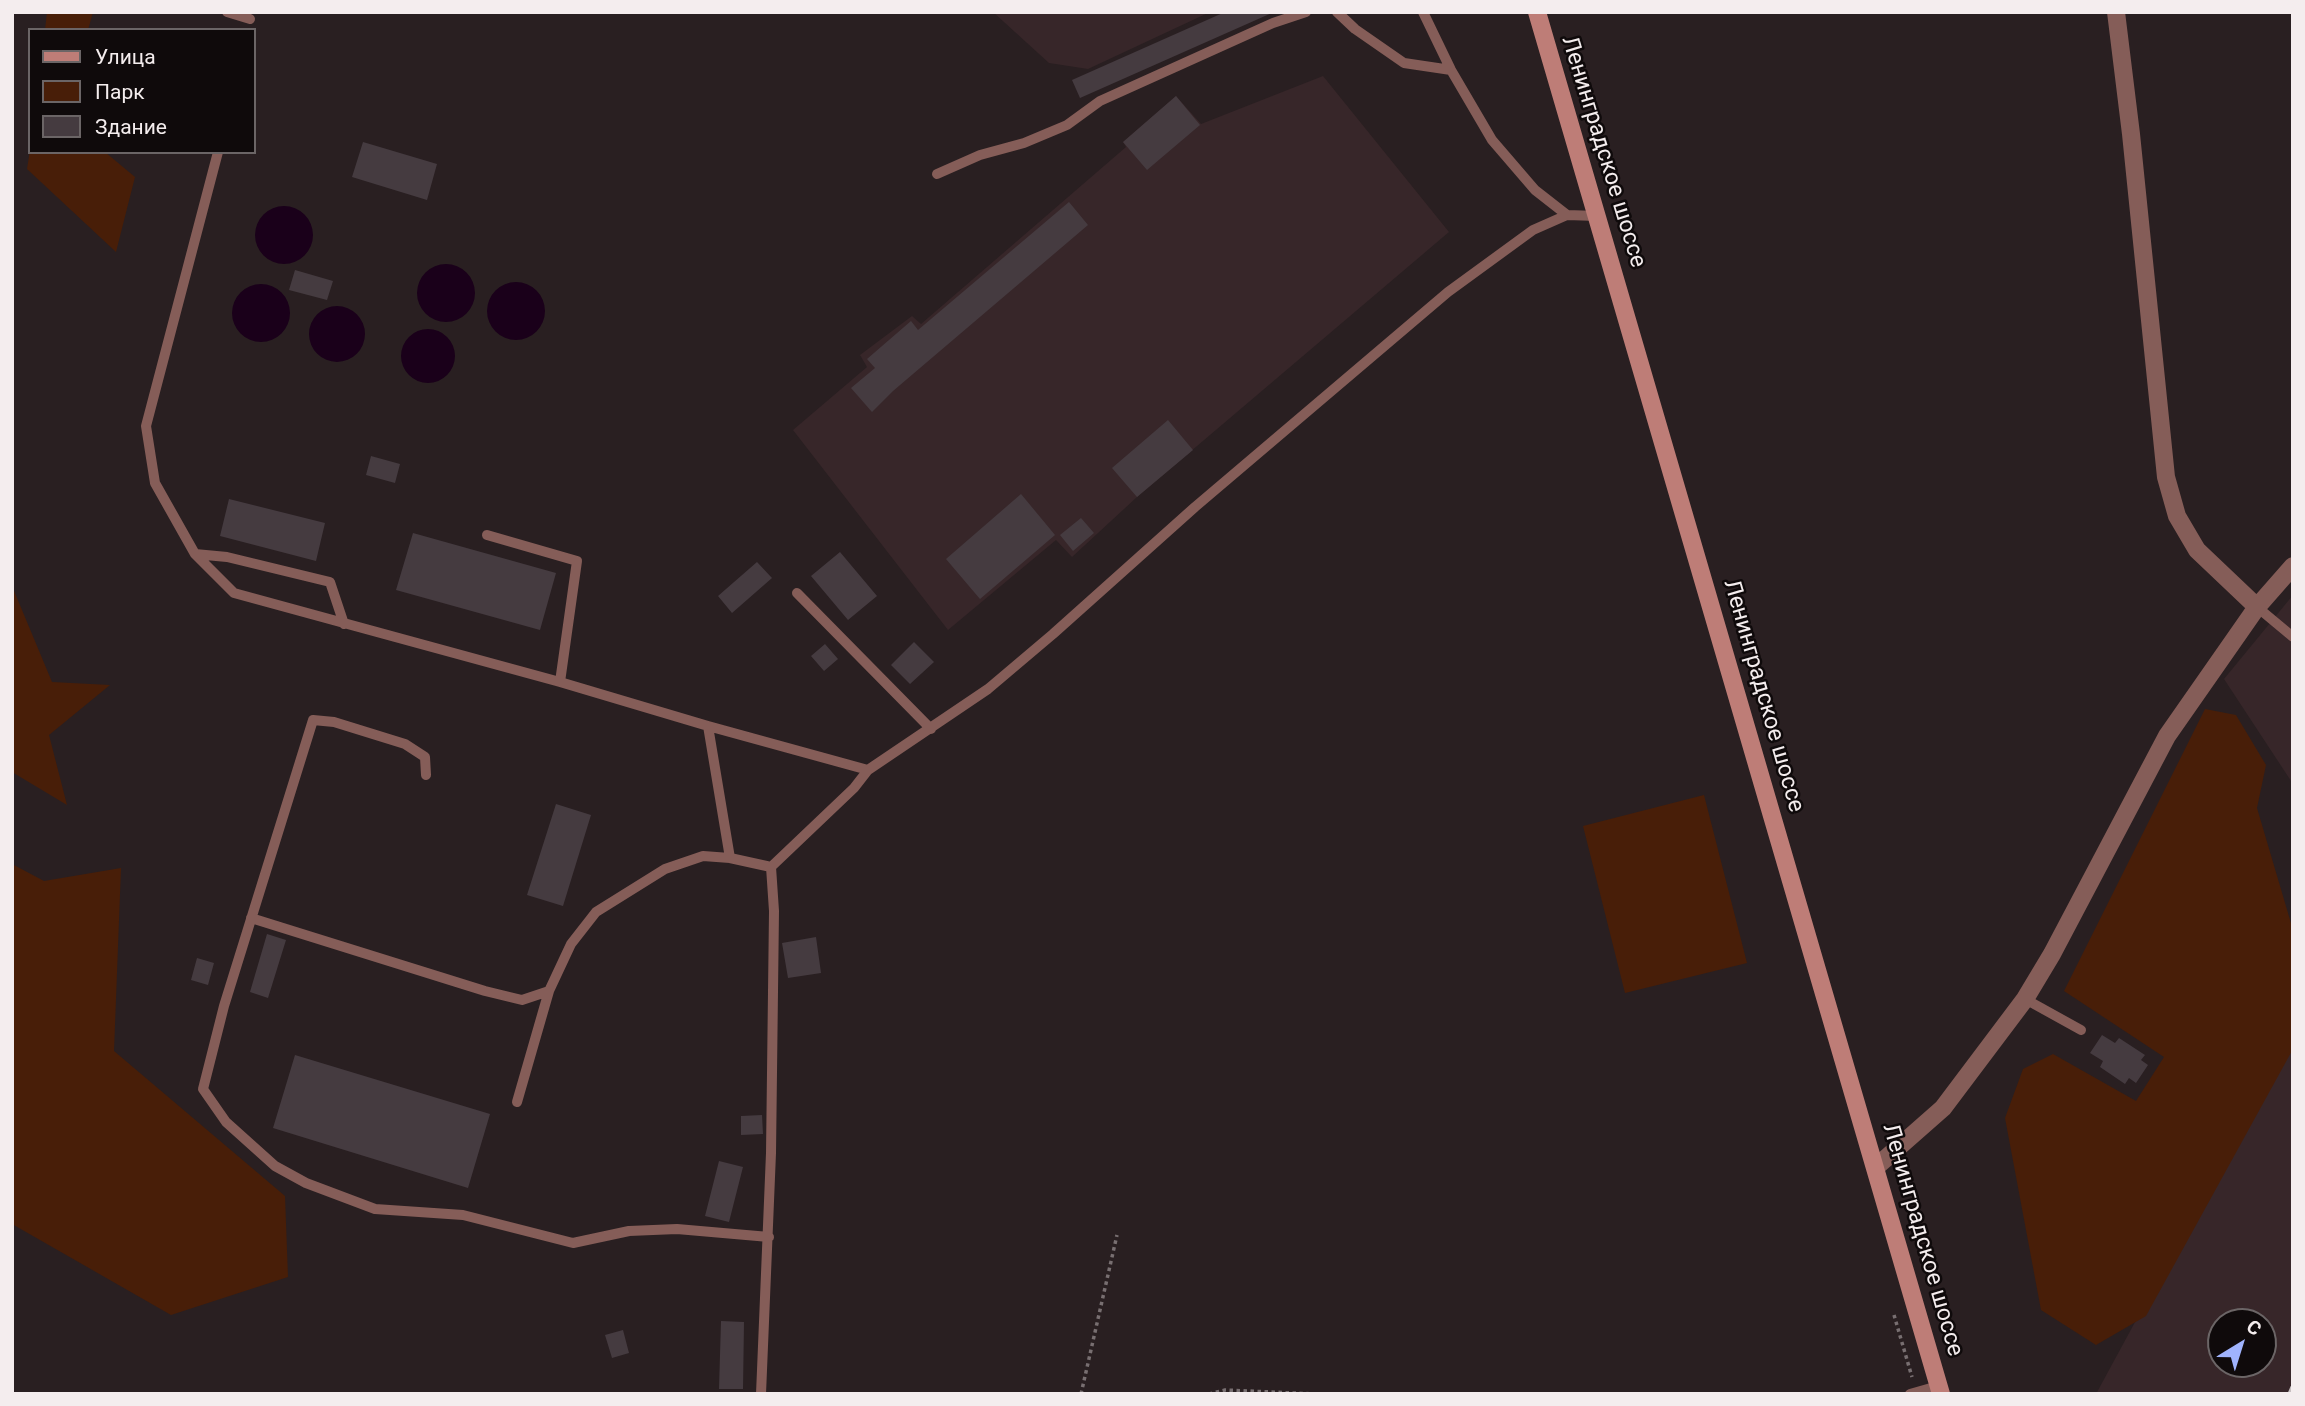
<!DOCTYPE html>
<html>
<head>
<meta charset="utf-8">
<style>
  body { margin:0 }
  #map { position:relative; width:2305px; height:1406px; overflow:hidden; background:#291f21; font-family:Roboto,sans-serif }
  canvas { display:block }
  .frame { position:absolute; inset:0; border:14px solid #f4edee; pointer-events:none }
  .legend { position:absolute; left:28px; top:28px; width:228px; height:126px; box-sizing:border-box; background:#0f0a0b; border:2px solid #6b6566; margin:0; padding:9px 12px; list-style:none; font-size:21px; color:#f4edee }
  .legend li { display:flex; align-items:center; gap:14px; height:35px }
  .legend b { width:35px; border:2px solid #6b6566 }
  .north { position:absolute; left:2207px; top:1308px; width:70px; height:70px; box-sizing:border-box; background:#0f0a0b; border:2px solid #6b6566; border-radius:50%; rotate:38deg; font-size:19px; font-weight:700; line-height:28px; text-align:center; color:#f4edee }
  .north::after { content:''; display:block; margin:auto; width:24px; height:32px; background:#a0b3fd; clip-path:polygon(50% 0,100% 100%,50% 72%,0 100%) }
</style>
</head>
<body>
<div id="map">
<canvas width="2305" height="1406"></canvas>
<div class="frame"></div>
<ul class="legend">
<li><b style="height:9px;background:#be7d77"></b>Улица</li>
<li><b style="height:19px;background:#481e08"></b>Парк</li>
<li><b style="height:19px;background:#453b40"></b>Здание</li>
</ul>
<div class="north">С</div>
</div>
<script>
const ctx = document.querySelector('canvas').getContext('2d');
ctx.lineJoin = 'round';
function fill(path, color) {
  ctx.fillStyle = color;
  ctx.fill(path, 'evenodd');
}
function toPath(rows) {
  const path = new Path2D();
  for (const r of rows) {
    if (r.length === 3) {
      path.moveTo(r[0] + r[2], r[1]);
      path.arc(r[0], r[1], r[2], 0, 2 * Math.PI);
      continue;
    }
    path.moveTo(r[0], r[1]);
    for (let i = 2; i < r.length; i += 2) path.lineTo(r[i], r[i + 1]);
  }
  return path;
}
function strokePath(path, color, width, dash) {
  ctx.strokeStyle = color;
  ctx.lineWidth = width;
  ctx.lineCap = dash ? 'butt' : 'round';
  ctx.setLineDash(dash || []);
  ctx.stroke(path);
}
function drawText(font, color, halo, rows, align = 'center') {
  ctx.font = font + ' Roboto,sans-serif';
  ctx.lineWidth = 5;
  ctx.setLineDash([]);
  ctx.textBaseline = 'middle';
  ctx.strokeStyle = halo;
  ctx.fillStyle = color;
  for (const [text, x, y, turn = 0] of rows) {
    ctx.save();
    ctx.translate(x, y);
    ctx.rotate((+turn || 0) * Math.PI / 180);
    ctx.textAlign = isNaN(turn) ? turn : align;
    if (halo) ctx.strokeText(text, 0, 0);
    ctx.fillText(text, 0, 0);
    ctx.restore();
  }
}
fill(toPath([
  [993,12,1210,12,1088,69,1049,63],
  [1323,76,1449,232,1137,497,1072,557,1056,540,948,630,793,430,867,367,860,355,912,316,921,324,1126,147,1123,142,1176,96,1201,124],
  [2293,595,2293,784,2224,679],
  [2293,1031,2293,1394,2096,1394],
  [2221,1322,2263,1322,2263,1364,2221,1364]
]), '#372629');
fill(toPath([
  [47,12,93,12,88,30,45,30],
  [30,150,30,152,105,152,135,177,116,252,27,169],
  [12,586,52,682,110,685,49,735,67,805,12,772],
  [2205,709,2236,715,2266,765,2257,808,2293,930,2293,1049,2146,1316,2096,1345,2041,1310,2005,1118,2023,1069,2053,1054,2136,1101,2164,1057,2064,991],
  [1704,795,1747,963,1625,993,1583,826],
  [12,864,44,881,121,868,114,1051,285,1196,288,1277,171,1315,12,1224]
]), '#481e08');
fill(toPath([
  [284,235,29],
  [446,293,29],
  [516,311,29],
  [261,313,29],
  [337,334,28],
  [428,356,27]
]), '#1a001a');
fill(toPath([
  [1225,12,1274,12,1080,98,1072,80],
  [1176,96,1200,125,1147,170,1123,142],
  [363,142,437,164,427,200,352,177],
  [1069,202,1088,225,893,391,872,412,851,388,875,368,867,359,911,321,918,330],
  [295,270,333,281,327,300,289,290],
  [1168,420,1193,450,1137,497,1112,468],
  [371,456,400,464,395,483,366,475],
  [1021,494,1055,535,980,599,946,559],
  [229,499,325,523,316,561,220,536],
  [1081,518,1094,533,1073,551,1060,535],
  [413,533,556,573,540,630,396,590],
  [840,552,877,596,848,620,811,576],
  [757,562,772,578,732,613,718,596],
  [914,642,934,662,910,684,891,665],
  [825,644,838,659,824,671,811,656],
  [556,804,591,815,563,906,527,895],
  [267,934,286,940,268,998,250,992],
  [816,937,821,973,788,978,782,943],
  [197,958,214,963,208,985,191,980],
  [2102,1035,2115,1043,2119,1038,2145,1055,2141,1060,2148,1065,2136,1083,2129,1078,2125,1084,2100,1067,2103,1061,2090,1053],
  [295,1055,490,1114,468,1188,273,1128],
  [762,1115,763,1134,741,1135,741,1116],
  [719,1161,743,1167,729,1222,705,1216],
  [721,1321,744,1322,743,1389,719,1389],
  [623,1330,629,1353,612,1358,605,1335]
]), '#453b40');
strokePath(toPath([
  [1894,1315,1912,1377],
  [1081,1394,1117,1235],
  [1209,1394,1225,1390,1317,1394]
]), '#786f71', 3.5, [3.5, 3.5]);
strokePath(toPath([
  [227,12,250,19],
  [1337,12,1355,29,1404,63,1451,70],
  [1423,12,1451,70,1492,140,1535,190,1567,215,1597,216],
  [218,152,146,426,155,483,195,554,234,593,560,682,708,726,868,770],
  [937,174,980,155,1024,143,1067,125,1100,101,1273,23,1306,12],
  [487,535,577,561,560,682],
  [195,554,227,557,330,582,344,624],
  [797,593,931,729],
  [2257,607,2293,637],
  [708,726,730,858],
  [426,775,425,757,405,744,334,722,313,720,224,1006,203,1089,226,1122,275,1166,306,1183,375,1209,463,1215,573,1243,629,1231,677,1229,769,1237],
  [251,918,485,991,522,1000,549,991,571,944,596,912,665,869,703,856,730,858,771,867],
  [2025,999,2081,1030],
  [517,1102,549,991],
  [761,1394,771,1153,774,911,771,867,854,788,868,770,988,689,1053,634,1195,507,1448,292,1533,230,1567,215],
  [1910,1394,1938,1386]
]), '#855d58', 10);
strokePath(toPath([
  [2116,12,2131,134,2166,477,2177,516,2197,550,2257,607],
  [1876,1167,1943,1108,2025,999,2052,954,2167,736,2257,607,2293,566]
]), '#855d58', 18);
strokePath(toPath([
  [1537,12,1941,1394]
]), '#be7d77', 18);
strokePath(toPath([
  [2290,1394,2293,1387]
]), '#c7c0c1', 5, [14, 7]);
drawText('23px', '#f4edee', '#0f0a0b', [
  ["Ленинградское шоссе",1603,152,73],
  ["Ленинградское шоссе",1763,696,74],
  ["Ленинградское шоссе",1922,1240,74]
]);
</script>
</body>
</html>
